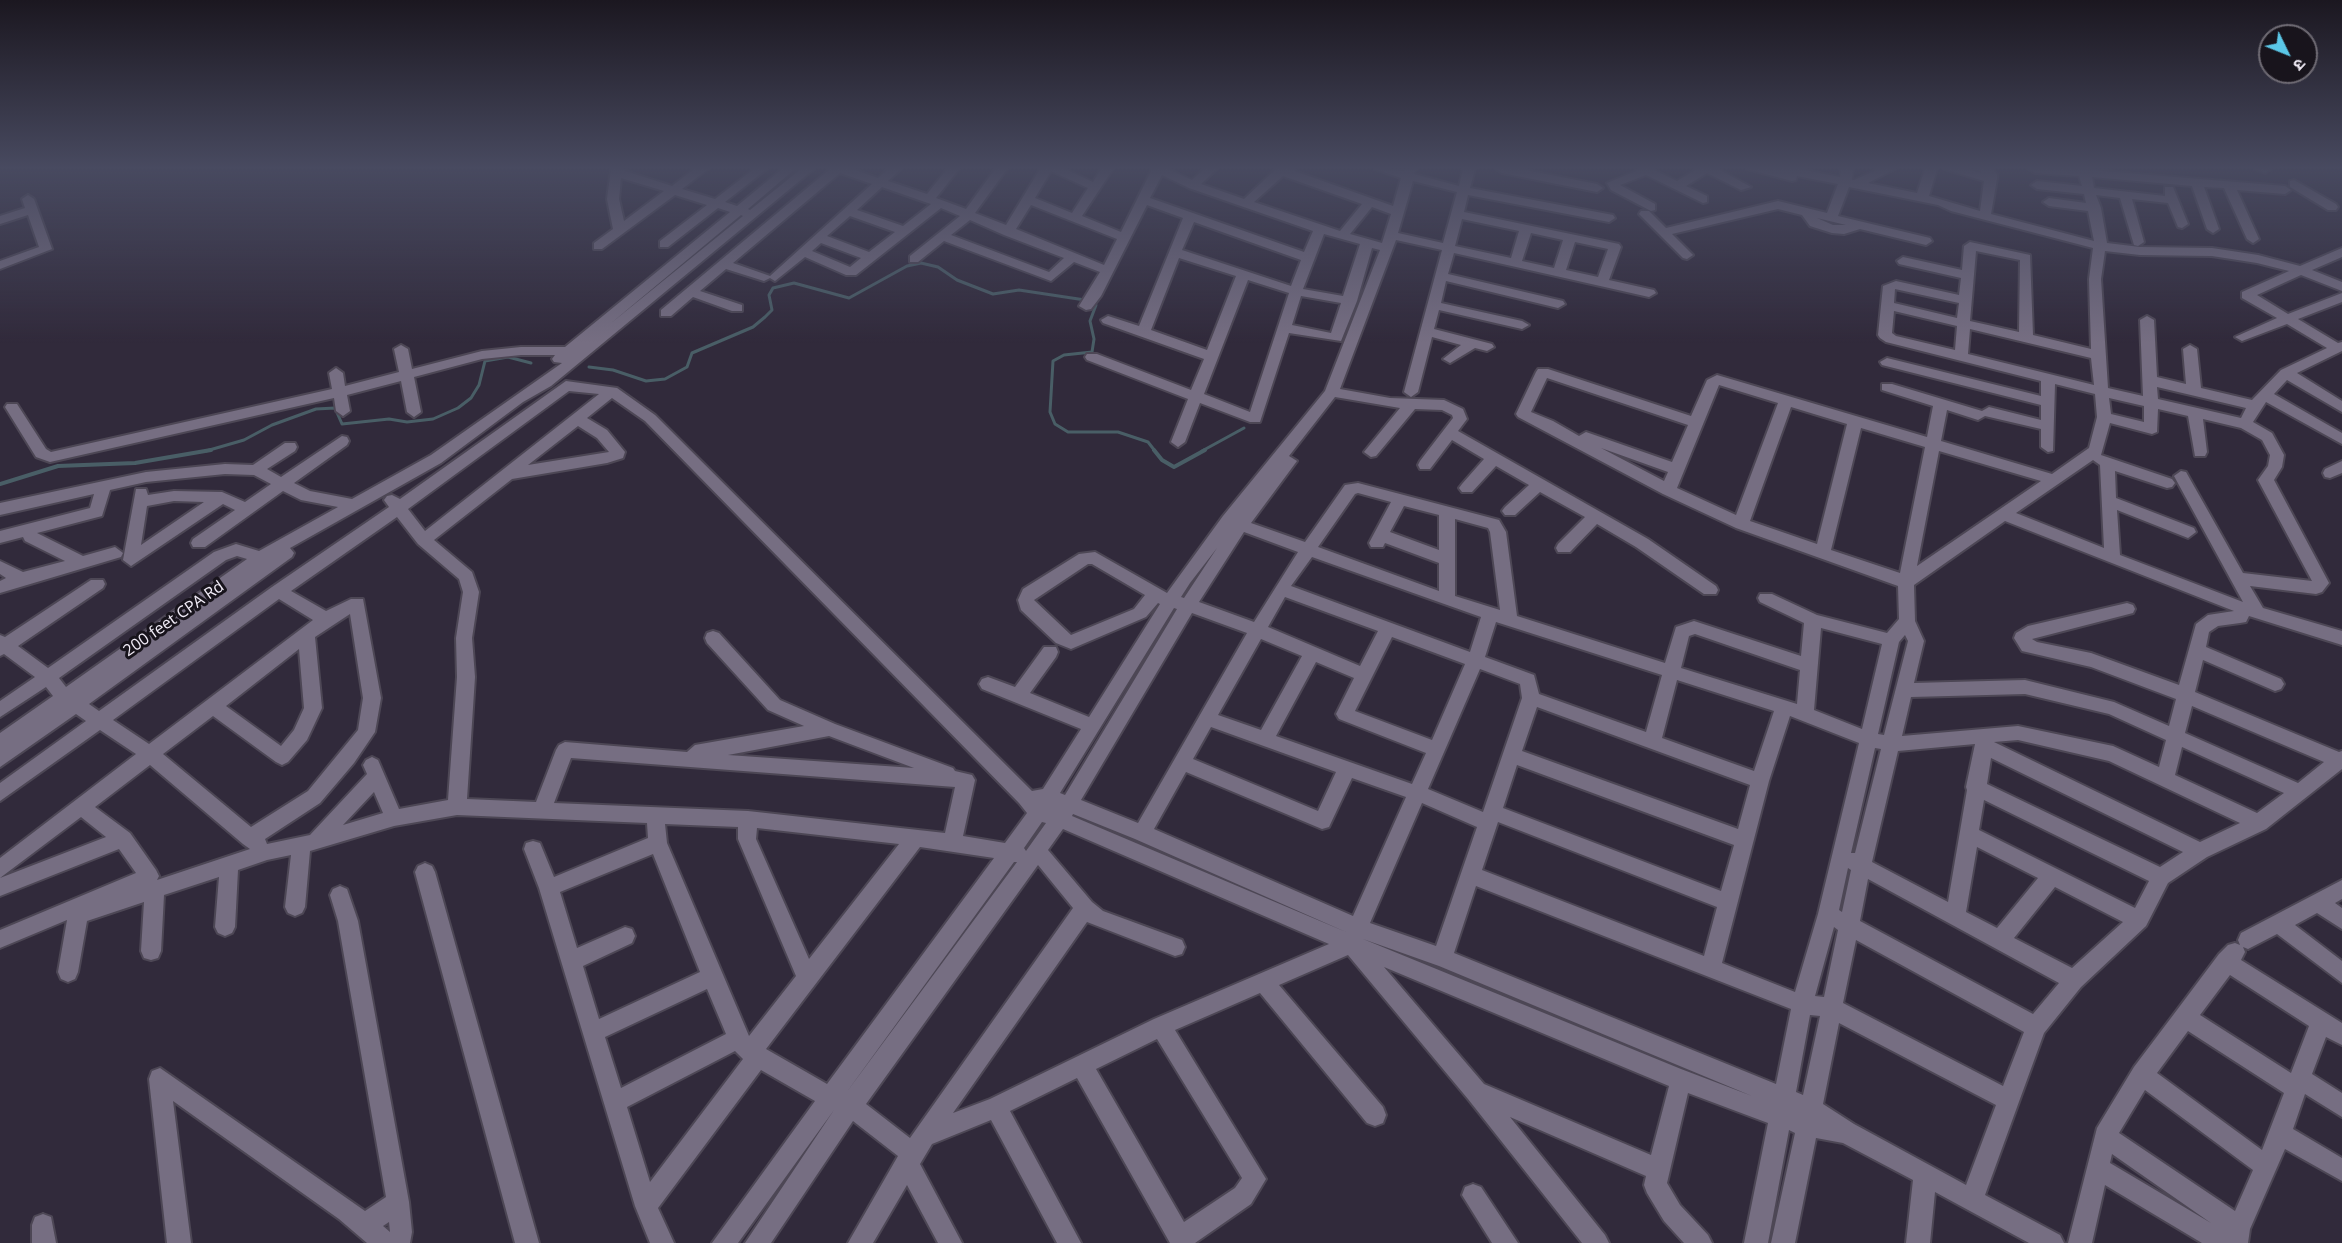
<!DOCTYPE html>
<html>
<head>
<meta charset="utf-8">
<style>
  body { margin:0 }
  #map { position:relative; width:2342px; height:1243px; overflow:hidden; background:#312a3b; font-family:"Open Sans","Noto Sans Devanagari",sans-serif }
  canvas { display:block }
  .north { position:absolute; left:2258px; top:24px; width:60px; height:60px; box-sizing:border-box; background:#18141c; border:2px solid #6f6b74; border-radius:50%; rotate:133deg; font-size:16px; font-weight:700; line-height:24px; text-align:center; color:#f2edf8 }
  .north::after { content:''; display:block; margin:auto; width:21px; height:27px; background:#5bc7e7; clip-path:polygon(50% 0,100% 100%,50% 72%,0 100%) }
</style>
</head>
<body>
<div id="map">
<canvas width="2342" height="1243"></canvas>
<div class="north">उ</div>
</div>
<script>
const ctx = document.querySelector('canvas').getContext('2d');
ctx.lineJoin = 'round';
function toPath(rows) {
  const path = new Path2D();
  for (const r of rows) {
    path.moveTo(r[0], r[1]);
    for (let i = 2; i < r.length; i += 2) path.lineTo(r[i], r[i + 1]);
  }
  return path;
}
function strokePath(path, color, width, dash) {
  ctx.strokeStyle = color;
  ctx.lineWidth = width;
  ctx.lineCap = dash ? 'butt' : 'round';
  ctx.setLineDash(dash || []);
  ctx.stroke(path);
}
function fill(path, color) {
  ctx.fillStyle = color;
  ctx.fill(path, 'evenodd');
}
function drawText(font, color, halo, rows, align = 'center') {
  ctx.font = font + ' "Open Sans",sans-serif';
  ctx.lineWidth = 6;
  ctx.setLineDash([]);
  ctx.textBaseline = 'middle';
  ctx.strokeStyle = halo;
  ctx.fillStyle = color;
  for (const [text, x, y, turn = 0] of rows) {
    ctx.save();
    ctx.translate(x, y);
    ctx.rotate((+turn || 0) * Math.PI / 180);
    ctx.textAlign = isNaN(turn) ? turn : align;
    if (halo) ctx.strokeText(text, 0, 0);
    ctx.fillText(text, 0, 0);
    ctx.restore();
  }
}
strokePath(toPath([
  [1092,303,1096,305,1090,321,1094,339,1092,352,1064,355,1053,361,1050,412,1055,424,1068,432,1118,432,1148,442,1155,451],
  [589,367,613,370,646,381,665,379,687,367,692,353,753,327,765,317,772,310,769,295,773,288,794,283,849,298,907,266,921,263,938,267,957,280,993,294,1019,290,1085,300],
  [206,451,244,440,272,425,316,409,335,408,342,424,389,419,407,422,433,419,458,408,471,398,479,385,485,361,508,357,531,363],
  [1202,451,1244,428]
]), '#495e66', 3);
strokePath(toPath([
  [1154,450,1162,460,1174,467,1205,450],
  [0,484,58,466,135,463,211,450]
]), '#495e66', 4);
const minor = toPath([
  [611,169,619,169,672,186,694,169,708,169,682,189,715,199,754,169,767,169,725,202,737,206,782,169,795,169,748,209,750,210,801,169,814,169,551,386,523,402,441,463,290,548,294,553,292,557,89,704,99,711,272,587,389,507,384,500,387,496,392,495,400,499,566,381,617,388,655,415,1032,791,1043,789,1081,729,982,689,979,684,982,679,988,677,1015,687,1044,647,1056,647,1058,652,1056,657,1030,693,1089,717,1160,604,1158,603,1146,617,1071,649,1056,643,1021,610,1018,600,1023,589,1079,554,1095,552,1167,593,1223,516,1325,391,1380,250,1372,248,1357,301,1341,341,1289,333,1260,422,1250,422,1200,403,1185,442,1178,447,1171,442,1188,399,1087,360,1085,357,1087,354,1097,354,1191,390,1204,359,1103,323,1101,320,1108,316,1139,326,1183,218,1147,205,1101,296,1091,309,1086,310,1079,306,1100,272,1074,262,1051,281,944,241,918,262,910,262,910,256,960,216,941,208,856,275,846,275,805,257,775,281,770,278,764,281,726,269,700,291,742,305,742,311,732,311,693,297,671,316,661,316,661,310,830,169,852,169,878,178,888,169,901,169,888,181,927,194,947,169,959,169,936,198,966,209,995,169,1007,169,975,213,1006,225,1040,169,1065,169,1093,182,1101,169,1113,169,1082,216,1121,232,1152,169,1168,169,1192,180,1204,169,1217,169,1201,184,1244,199,1276,169,1289,169,1393,206,1401,178,1375,169,1403,171,1416,169,1414,174,1459,186,1463,169,1475,169,1470,188,1613,215,1615,218,1609,222,1468,195,1464,212,1619,244,1621,247,1609,280,1654,290,1656,293,1649,297,1454,253,1448,274,1563,301,1565,304,1558,308,1446,281,1441,303,1522,321,1529,325,1522,329,1439,310,1434,329,1492,344,1494,347,1487,351,1475,348,1450,363,1443,359,1461,345,1432,337,1418,392,1411,397,1404,392,1442,250,1396,240,1340,389,1390,398,1444,400,1463,409,1467,419,1458,431,1648,539,1716,586,1718,590,1716,594,1704,594,1636,547,1597,524,1570,552,1558,552,1556,548,1558,544,1585,517,1540,492,1515,515,1505,515,1502,511,1505,507,1529,485,1496,466,1472,492,1462,492,1459,488,1462,484,1484,459,1452,440,1430,469,1420,469,1418,465,1420,461,1453,418,1452,415,1442,410,1415,409,1376,456,1371,457,1364,452,1400,408,1335,397,1289,456,1297,461,1251,523,1305,542,1345,485,1358,483,1499,520,1506,532,1517,616,1665,663,1676,627,1694,621,1801,656,1804,623,1760,602,1758,598,1760,594,1772,594,1817,615,1887,633,1899,619,1898,586,1736,528,1663,494,1518,417,1516,414,1536,372,1538,369,1548,369,1691,416,1707,380,1717,375,1927,437,1933,406,1882,390,1882,384,1892,384,1982,411,1989,407,2041,420,2041,405,1882,365,1880,362,1887,358,2041,396,2041,381,1886,342,1880,338,1878,335,1883,286,1896,281,1959,295,1961,278,1899,264,1897,261,1903,257,1962,270,1964,246,1970,242,2030,255,2033,335,2091,349,2089,279,2093,248,1951,211,1938,205,1849,187,1838,216,1930,238,1932,241,1926,245,1860,229,1844,234,1832,233,1810,226,1802,215,1778,209,1672,234,1693,255,1687,259,1683,258,1639,214,1641,211,1649,211,1666,228,1778,201,1827,213,1838,184,1797,176,1796,180,1792,181,1747,169,1799,169,1840,177,1841,169,1853,169,1852,180,1854,180,1879,169,1895,169,1868,183,1917,193,1925,169,1937,169,1929,196,1980,211,1984,181,1944,169,1965,169,1982,173,1978,169,1992,169,1997,174,1997,179,1991,214,2094,241,2088,211,2049,206,2043,202,2049,198,2086,203,2084,194,2037,189,2031,185,2037,181,2082,186,2079,176,2035,173,2029,169,2078,169,2285,186,2291,190,2285,194,2237,190,2259,239,2253,243,2247,239,2224,188,2204,187,2219,229,2213,233,2207,229,2192,186,2092,177,2094,188,2165,196,2165,187,2173,187,2188,224,2182,228,2178,227,2168,203,2132,199,2144,242,2138,246,2134,245,2120,198,2096,195,2101,208,2107,243,2140,247,2212,248,2258,255,2300,266,2342,248,2342,257,2312,270,2342,282,2342,291,2301,275,2257,295,2288,314,2342,293,2342,302,2298,319,2338,343,2342,342,2342,351,2297,373,2342,401,2342,412,2287,380,2274,394,2342,433,2342,444,2266,402,2253,422,2272,433,2284,455,2282,467,2274,480,2329,583,2322,592,2316,594,2250,586,2263,608,2342,631,2342,645,2249,616,2246,622,2240,623,2218,626,2209,632,2206,647,2281,679,2284,684,2281,689,2275,691,2203,660,2195,692,2339,752,2342,751,2342,769,2266,829,2207,857,2168,883,2146,926,2081,987,2044,1033,1985,1195,2060,1235,2064,1243,2029,1243,1935,1192,1930,1243,1906,1243,1913,1180,1843,1143,1816,1138,1795,1243,1771,1243,1795,1133,1789,1130,1768,1243,1744,1243,1768,1123,1688,1093,1667,1183,1680,1205,1708,1235,1712,1243,1684,1243,1664,1221,1647,1193,1644,1185,1646,1176,1510,1117,1605,1235,1609,1243,1582,1243,1468,1099,1348,955,1279,985,1383,1107,1386,1115,1383,1123,1375,1126,1367,1123,1260,993,1175,1030,1266,1179,1251,1204,1195,1243,1170,1243,1077,1078,1010,1111,1081,1243,1057,1243,991,1120,932,1144,920,1164,962,1243,938,1243,907,1185,873,1243,848,1243,898,1156,853,1121,771,1243,745,1243,834,1110,738,1243,712,1243,815,1101,761,1070,658,1208,674,1243,650,1243,635,1206,539,888,524,849,526,843,533,841,540,843,554,877,648,838,647,823,457,815,394,826,310,851,305,907,302,913,295,916,288,913,285,907,291,855,267,860,238,870,235,927,232,933,225,936,218,933,215,927,219,877,164,895,161,951,158,958,151,960,144,958,141,951,144,902,87,921,78,972,75,979,68,982,61,979,58,972,67,920,0,948,0,930,136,873,119,849,0,896,0,878,106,837,81,817,0,878,0,858,136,754,100,730,0,801,0,783,86,721,76,714,0,767,0,733,53,696,46,687,0,717,0,701,35,677,4,654,0,656,0,635,5,637,91,580,103,580,105,584,103,588,18,646,48,668,214,552,236,544,259,551,338,507,301,500,283,491,205,547,193,547,191,543,193,539,235,510,223,504,131,566,123,560,136,489,146,489,148,495,174,491,222,492,245,502,271,484,254,475,225,474,146,482,110,490,102,516,37,533,83,556,115,547,123,553,121,557,0,593,0,581,6,578,0,574,0,561,23,572,65,561,25,541,23,537,0,543,0,531,90,508,94,494,0,515,0,503,146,472,225,464,253,465,285,443,295,443,297,447,295,451,267,469,281,477,342,436,347,437,349,441,347,445,294,483,310,491,352,499,431,455,562,363,554,362,552,359,555,355,521,355,482,359,414,377,421,412,414,417,407,412,401,381,347,395,350,411,343,416,336,411,334,398,50,462,36,457,5,407,7,404,17,404,46,449,51,452,332,389,329,373,336,368,343,373,345,386,399,372,394,349,401,345,408,349,412,369,482,351,521,347,565,347,730,212,718,208,668,247,660,247,660,241,707,205,675,195,602,249,594,249,594,243,613,229,607,199,611,169],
  [1051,171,1088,188,1072,213,1035,198,1051,171],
  [840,173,872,184,770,276,733,263,840,173],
  [1162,175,1189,188,1313,231,1304,252,1150,198,1162,175],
  [1283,176,1362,204,1340,231,1254,202,1283,176],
  [621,178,664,191,624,221,619,199,621,178],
  [1413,181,1457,192,1443,243,1398,233,1413,181],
  [882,187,925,202,931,204,903,226,857,210,882,187],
  [1031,205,1117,239,1104,265,1016,229,1031,205],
  [1372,207,1391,214,1382,243,1350,234,1372,207],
  [741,215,743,216,610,324,741,215],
  [850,216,895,232,869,252,827,236,850,216],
  [1817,218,1846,225,1833,225,1817,218],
  [1462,219,1519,231,1511,258,1455,246,1462,219],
  [970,220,1004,235,1064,258,1049,272,951,235,970,220],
  [1194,222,1301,260,1291,286,1182,250,1194,222],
  [1531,233,1563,240,1554,268,1522,261,1531,233],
  [1324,234,1360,244,1343,296,1303,289,1324,234],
  [1575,242,1608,249,1598,277,1566,270,1575,242],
  [821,243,861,258,850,267,812,251,821,243],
  [1976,251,2020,260,2019,332,1970,321,1976,251],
  [2105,251,2140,255,2212,256,2257,263,2289,271,2242,292,2242,298,2277,318,2235,337,2242,341,2287,324,2327,348,2281,370,2252,400,2201,388,2197,349,2190,345,2183,349,2186,384,2157,377,2154,320,2147,316,2140,320,2143,396,2108,388,2101,279,2105,251],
  [1179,258,1236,276,1207,350,1151,330,1179,258],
  [1248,280,1289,293,1250,412,1204,394,1248,280],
  [1895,289,1959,303,1957,318,1894,303,1895,289],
  [1301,296,1341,303,1331,333,1292,325,1301,296],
  [1894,311,1957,326,1955,350,1896,336,1892,333,1894,311],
  [1970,329,2091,358,2094,385,1968,354,1970,329],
  [1547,378,1688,425,1672,462,1586,432,1579,436,1553,421,1531,412,1547,378],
  [2055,384,2095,394,2097,417,2089,448,2052,474,1941,441,1947,410,1978,420,1985,416,2041,429,2041,447,2048,452,2053,451,2055,384],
  [1719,385,1778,403,1736,515,1677,488,1719,385],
  [2157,387,2246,408,2241,418,2158,399,2157,387],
  [569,391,599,394,425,531,408,509,569,391],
  [612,398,645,421,1019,803,1027,813,1005,843,963,836,975,780,972,775,955,771,953,768,835,724,780,700,719,633,713,631,707,633,705,638,707,643,768,710,804,726,695,745,687,752,565,742,559,745,556,750,536,802,467,799,475,677,472,638,479,592,472,572,434,540,512,479,607,463,623,458,625,452,607,430,587,418,612,398],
  [2109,398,2144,406,2144,422,2111,414,2109,398],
  [1791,407,1847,424,1817,544,1750,521,1791,407],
  [2158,409,2188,416,2195,456,2205,456,2207,452,2203,419,2241,428,2262,440,2270,455,2268,466,2258,480,2312,581,2243,573,2186,472,2181,471,2174,476,2243,602,2120,555,2117,510,2188,538,2196,532,2194,528,2116,498,2115,471,2167,488,2172,487,2175,483,2172,479,2101,455,2110,423,2152,434,2157,432,2158,409],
  [578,426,597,438,609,452,528,465,578,426],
  [1861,428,1925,447,1900,573,1831,550,1861,428],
  [1601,448,1668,472,1664,481,1601,448],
  [1939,451,2041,481,1917,566,1939,451],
  [2093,460,2100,465,2104,548,2016,513,2093,460],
  [1358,493,1391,502,1369,543,1371,547,1383,547,1385,543,1439,563,1439,591,1318,547,1355,494,1358,493],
  [174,501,204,502,141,545,147,506,174,501],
  [1404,506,1439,515,1439,550,1390,532,1404,506],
  [397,517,418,544,459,579,463,592,456,638,457,677,448,800,399,809,378,760,372,757,366,760,363,765,367,774,310,835,267,844,265,839,320,803,354,763,375,732,381,698,363,599,351,599,326,611,291,591,397,517],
  [1455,519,1488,528,1490,532,1500,610,1455,596,1455,519],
  [2005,521,2234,611,2208,615,2196,624,2179,685,2091,653,2037,642,2032,639,2133,613,2135,609,2133,605,2127,603,2028,626,2016,633,2014,638,2022,651,2091,667,2176,699,2169,726,2114,702,2025,680,1914,683,1924,641,1915,621,1914,585,2005,521],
  [1244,532,1298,552,1254,622,1199,602,1244,532],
  [1217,548,1184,598,1181,597,1190,583,1217,548],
  [237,556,247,559,66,687,59,678,226,560,237,556],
  [1312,557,1481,617,1470,652,1291,586,1312,557],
  [1088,564,1092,564,1145,595,1134,609,1071,635,1034,600,1088,564],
  [1285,597,1378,631,1360,666,1268,627,1285,597],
  [279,599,313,620,149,744,113,720,279,599],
  [1174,608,1177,609,1065,795,1060,793,1174,608],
  [1192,613,1247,633,1138,823,1081,800,1192,613],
  [350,614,363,698,358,730,308,791,251,827,163,754,213,716,276,762,282,765,288,762,307,740,322,708,315,637,350,614],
  [1496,622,1662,675,1646,732,1539,694,1534,675,1485,657,1496,622],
  [1821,628,1882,644,1862,729,1814,710,1821,628],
  [1695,634,1800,670,1797,704,1681,668,1689,636,1695,634],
  [1905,635,1908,641,1884,735,1878,734,1899,642,1905,635],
  [1392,637,1465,664,1432,740,1355,711,1392,637],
  [1261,639,1302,656,1261,730,1218,715,1261,639],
  [299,649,304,708,294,730,281,746,226,706,299,649],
  [1316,662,1354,678,1336,714,1339,719,1426,753,1412,784,1276,736,1316,662],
  [1480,669,1520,684,1522,698,1483,812,1428,789,1480,669],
  [1677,680,1774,711,1754,771,1662,738,1677,680],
  [2025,694,2109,714,2166,740,2159,767,2113,746,2018,726,1902,736,1911,697,2025,694],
  [2192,706,2324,762,2298,783,2185,733,2192,706],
  [1537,707,1750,785,1738,829,1522,751,1537,707],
  [1790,716,1859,743,1818,914,1795,992,1722,963,1769,781,1790,716],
  [1211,727,1336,772,1318,811,1193,759,1211,727],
  [829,736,914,768,728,755,829,736],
  [2018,740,2109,761,2240,823,2200,842,1994,742,2018,740],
  [1975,744,1966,787,1967,790,1948,902,1872,862,1898,751,1975,744],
  [2182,747,2284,793,2257,813,2175,775,2182,747],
  [1875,748,1881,749,1855,853,1851,853,1875,748],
  [571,758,955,787,945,833,748,811,554,803,571,758],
  [1991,758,2183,852,2160,867,1987,784,1991,758],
  [150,765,243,844,250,849,157,880,159,876,156,870,130,833,95,807,150,765],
  [1517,765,1734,845,1721,891,1503,808,1517,765],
  [1186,772,1322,829,1329,827,1352,778,1406,797,1353,916,1154,829,1186,772],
  [374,792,383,813,343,825,374,792],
  [1984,800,2149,881,2135,908,1979,830,1984,800],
  [1422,803,1477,827,1436,946,1370,923,1422,803],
  [1073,814,1135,839,1346,932,1072,816,1073,814],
  [1042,822,1046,823,1026,851,1024,848,1042,822],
  [1498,822,1717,907,1704,956,1482,870,1498,822],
  [665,824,738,827,738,839,796,976,749,1036,667,843,665,824],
  [757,828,899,844,809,959,756,839,757,828],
  [1063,829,1329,944,1154,1019,990,1099,953,1113,1087,922,1175,956,1182,954,1185,947,1182,940,1103,911,1092,902,1048,850,1063,829],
  [920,847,994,858,827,1084,766,1049,920,847],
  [1977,847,2038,878,1997,928,1966,912,1977,847],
  [653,854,700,972,599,1019,583,966,632,943,635,936,632,929,625,927,577,948,560,892,653,854],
  [1014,862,1017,862,846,1093,1014,862],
  [1038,865,1073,908,910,1138,866,1104,1038,865],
  [1848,868,1851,870,1842,912,1839,910,1848,868],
  [1868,879,2059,983,2033,1014,1860,921,1868,879],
  [1476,886,1791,1009,1776,1084,1454,953,1476,886],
  [2055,887,2123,922,2072,968,2014,938,2055,887],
  [1834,927,1838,930,1824,997,1815,996,1834,927],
  [1363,939,1439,966,1752,1096,1681,1069,1363,939],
  [1856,940,2024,1032,2003,1086,1843,1003,1856,940],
  [1384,967,1669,1086,1651,1155,1484,1084,1384,967],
  [707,989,726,1034,621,1088,605,1037,707,989],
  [1810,1015,1820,1016,1803,1095,1796,1092,1810,1015],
  [1839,1023,1996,1105,1966,1185,1854,1124,1823,1104,1839,1023],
  [1157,1039,1242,1178,1235,1188,1184,1222,1096,1069,1157,1039],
  [735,1051,743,1059,650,1182,627,1107,735,1051],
  [1496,169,1520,169,1597,184,1603,188,1597,192,1502,173,1496,169],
  [1641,169,1652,169,1677,181,1697,169,1718,169,1751,187,1741,190,1707,173,1686,186,1707,196,1707,202,1703,203,1646,175,1620,185,1655,204,1655,210,1651,211,1611,190,1607,183,1641,169],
  [2255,169,2271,169,2265,173,2255,169],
  [2294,180,2336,204,2338,207,2336,210,2328,210,2290,187,2290,181,2294,180],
  [28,195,34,199,52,249,0,269,0,261,39,247,28,215,0,224,0,216,25,208,22,199,28,195],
  [2342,461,2342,473,2330,478,2325,477,2323,473,2325,469,2342,461],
  [425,863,432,866,435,872,539,1243,515,1243,415,872,418,866,425,863],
  [2342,880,2342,899,2335,903,2342,908,2342,929,2317,913,2295,925,2342,961,2342,983,2277,934,2248,949,2243,947,2245,952,2241,960,2342,1023,2342,1045,2326,1037,2312,1074,2342,1093,2342,1117,2305,1094,2293,1129,2342,1158,2342,1181,2285,1149,2250,1229,2248,1243,2202,1243,2105,1185,2092,1243,2068,1243,2097,1128,2134,1067,2177,1010,2219,954,2228,945,2235,943,2240,945,2238,940,2241,933,2342,880],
  [2230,975,2309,1026,2291,1073,2200,1015,2230,975],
  [2188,1031,2284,1093,2262,1150,2157,1073,2188,1031],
  [2145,1090,2253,1170,2235,1211,2119,1133,2145,1090],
  [2112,1154,2211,1223,2110,1163,2112,1154],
  [340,886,347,889,358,921,409,1202,412,1232,410,1243,367,1243,339,1219,173,1101,191,1243,167,1243,149,1079,152,1071,160,1068,365,1211,386,1197,338,921,330,895,333,889,340,886],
  [389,1222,390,1232,383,1226,389,1222],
  [1473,1184,1481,1187,1518,1243,1492,1243,1462,1195,1465,1187,1473,1184],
  [43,1214,51,1217,56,1243,32,1243,32,1225,35,1217,43,1214]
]);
strokePath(minor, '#4d4755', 4);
fill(minor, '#766e82');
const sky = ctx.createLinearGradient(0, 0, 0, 343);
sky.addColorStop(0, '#1b1720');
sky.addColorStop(0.49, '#484a60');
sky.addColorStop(1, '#484a6000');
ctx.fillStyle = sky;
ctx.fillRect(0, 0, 2342, 343);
drawText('16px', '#f2edf8', '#18141c', [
  ["200 feet CPA Rd",174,619,-35]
]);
</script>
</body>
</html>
